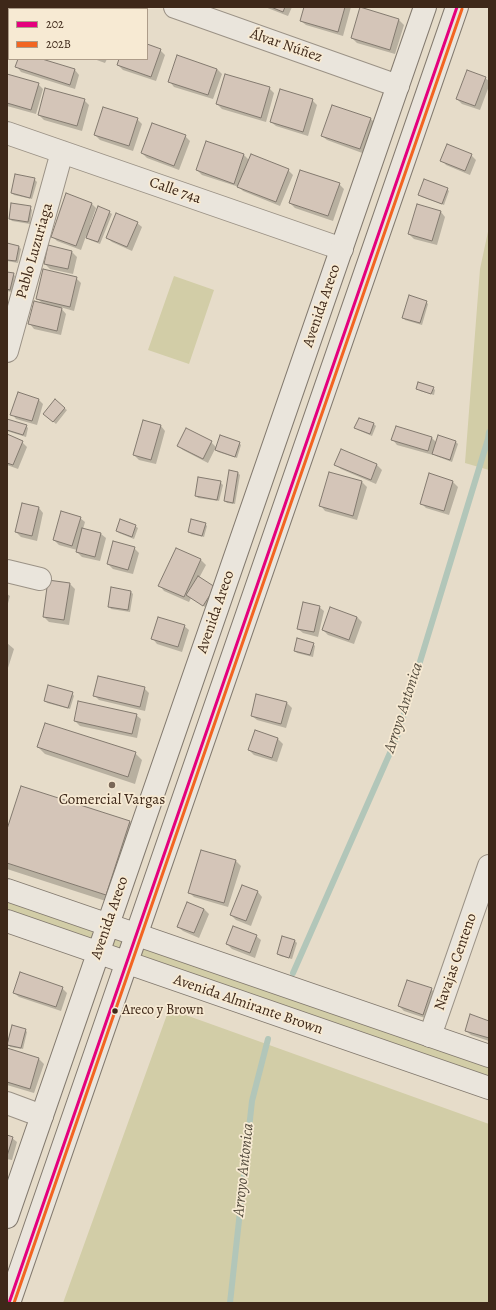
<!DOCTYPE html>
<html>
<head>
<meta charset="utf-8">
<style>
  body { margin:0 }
  #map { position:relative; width:496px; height:1310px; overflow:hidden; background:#e6dcc9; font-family:Alegreya,serif }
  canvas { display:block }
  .frame { position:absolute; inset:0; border:8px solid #3e2819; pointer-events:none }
  .legend { position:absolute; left:8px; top:8px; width:140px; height:52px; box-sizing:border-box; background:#f7ead3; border:1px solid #ad9c89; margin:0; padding:5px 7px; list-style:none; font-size:12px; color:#3e2819 }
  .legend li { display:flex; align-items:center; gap:8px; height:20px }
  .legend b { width:20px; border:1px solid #ad9c89 }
</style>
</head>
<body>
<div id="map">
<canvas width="496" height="1310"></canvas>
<div class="frame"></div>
<ul class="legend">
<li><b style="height:5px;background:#e5007d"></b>202</li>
<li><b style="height:5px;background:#f26522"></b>202B</li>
</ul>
</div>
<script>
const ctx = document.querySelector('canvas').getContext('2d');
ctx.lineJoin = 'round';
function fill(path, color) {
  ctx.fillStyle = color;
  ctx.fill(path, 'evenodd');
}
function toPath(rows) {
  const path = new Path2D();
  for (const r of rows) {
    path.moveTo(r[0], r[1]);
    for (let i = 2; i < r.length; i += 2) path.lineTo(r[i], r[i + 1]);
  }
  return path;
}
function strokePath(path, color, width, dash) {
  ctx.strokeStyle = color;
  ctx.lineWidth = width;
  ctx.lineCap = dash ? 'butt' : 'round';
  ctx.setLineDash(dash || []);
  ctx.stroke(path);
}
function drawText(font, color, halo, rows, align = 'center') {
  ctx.font = font + ' Alegreya,serif';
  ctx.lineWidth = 3.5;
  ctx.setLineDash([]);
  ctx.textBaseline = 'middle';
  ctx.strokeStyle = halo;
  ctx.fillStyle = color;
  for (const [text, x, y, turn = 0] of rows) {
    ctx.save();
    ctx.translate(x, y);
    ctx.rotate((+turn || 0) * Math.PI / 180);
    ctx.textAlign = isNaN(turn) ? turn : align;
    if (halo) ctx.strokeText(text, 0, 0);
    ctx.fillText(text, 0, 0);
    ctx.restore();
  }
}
fill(toPath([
  [489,227,489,470,465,463,480,269],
  [174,276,214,290,189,364,148,350],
  [7,898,489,1064,489,1077,7,910],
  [169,1009,489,1124,489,1303,63,1303]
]), '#d2cda7');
fill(toPath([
  [7,7,13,7,12,9,9,9,9,20,7,27],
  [265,7,292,7,288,16],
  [305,7,351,7,343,36,306,25,301,21],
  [361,9,399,20,404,25,395,54,357,43,352,38],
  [147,46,160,50,165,55,156,81,123,70,118,65,120,59,147,59],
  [19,59,39,59,75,70,79,75,75,89,21,72,17,67],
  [94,59,107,59,105,63],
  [217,69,222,74,213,99,174,87,170,82],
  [7,75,38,84,43,89,36,114,7,106],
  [485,78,489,81,489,86,480,110,462,104,457,99],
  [269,88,274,93,266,122,222,109,217,104],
  [84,100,89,105,82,131,44,120,39,115],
  [312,100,317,105,308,136,276,126,271,122],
  [333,106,371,119,376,124,365,154,327,140,322,136],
  [137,119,142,124,133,151,100,140,95,135],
  [185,136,190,141,179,170,147,158,142,153],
  [207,142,244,155,249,160,288,170,293,175,280,206,243,191,239,187,202,175,197,170],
  [471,155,476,160,470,175,446,165,442,160],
  [34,179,37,182,32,199,14,195,12,193],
  [339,184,344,189,333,221,295,208,290,203],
  [447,189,449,191,444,205,422,197,419,195],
  [91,203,96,208,90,225,92,226,109,212,112,214,100,244,90,240,86,236,81,250,57,241,52,236],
  [30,207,32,210,30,224,12,221,10,219],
  [441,212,445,217,437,245,414,239,409,234],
  [137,223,142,227,132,251,112,242,107,238],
  [7,245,19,247,21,249,18,263,7,261],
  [49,246,72,252,77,257,73,274,50,269,45,264],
  [7,273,13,274,15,276,12,292,7,291],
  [76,278,81,283,74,311,60,307,66,314,61,335,34,329,30,324,43,304,37,298],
  [426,302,428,304,422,325,405,320,403,317],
  [418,388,433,388,435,390,434,395,420,391],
  [38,399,43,404,37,425,16,419,12,414],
  [64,408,67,410,56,424,47,416],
  [359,419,374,424,376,426,372,436,358,430,356,428],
  [7,420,26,426,28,428,26,437,7,431],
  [161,426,165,431,156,464,139,460,134,455],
  [397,427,432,438,437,443,456,442,458,444,452,462,436,456,433,454,433,455,397,445,393,440],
  [7,435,22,442,27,447,18,469,7,465],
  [211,442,217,448,239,443,241,445,237,458,218,452,215,449,208,463,183,450,178,446],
  [342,451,377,465,382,470,376,484,341,469,336,465],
  [238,473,240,475,235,504,227,503,225,501],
  [330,474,362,482,367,487,357,520,325,511,321,506],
  [430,475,453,482,458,487,449,515,426,508,421,503],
  [220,482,223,485,219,501,198,498,196,495],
  [39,508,43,513,37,541,21,537,16,532],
  [80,518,85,522,83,529,101,534,106,538,100,561,82,557,77,552,77,550,59,545,54,540],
  [205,524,207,526,204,537,191,534,189,531],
  [135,526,138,528,134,539,119,533,117,531],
  [134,548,139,553,133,574,113,569,108,564],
  [177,549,201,560,206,565,199,578,216,590,205,607,191,598,189,602,164,591,160,586],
  [70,584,75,589,69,625,49,622,44,617],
  [131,592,133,594,130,612,111,609,109,606],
  [7,594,10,596,7,607],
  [319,607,324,611,318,637,303,633,298,629],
  [357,617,362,622,354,644,328,635,323,630],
  [184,626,189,630,182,652,157,644,153,639],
  [7,643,14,649,7,671],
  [313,644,315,646,313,657,297,653,295,651],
  [144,688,149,693,145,711,99,700,94,695],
  [72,693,74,696,70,709,47,703,45,700],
  [257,695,287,703,292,708,286,728,257,720,252,716],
  [136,715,141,719,137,738,80,726,75,721],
  [255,732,278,739,283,744,277,762,254,755,249,750],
  [38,747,135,753,142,760,135,784,45,754],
  [130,822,139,831,115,904,7,869,7,833],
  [201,851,236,861,241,866,228,907,194,897,189,892],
  [242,886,258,892,262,897,251,926,236,920,231,915],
  [204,909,209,914,199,938,183,931,178,927],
  [256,936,261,940,255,958,232,949,227,944],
  [295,941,297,943,292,959,280,956,278,954],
  [62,988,67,993,61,1011,19,997,14,993],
  [431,989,436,994,428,1019,404,1011,399,1006],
  [489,1022,489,1041,471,1035,466,1031],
  [25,1030,27,1032,23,1049,10,1047,8,1044],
  [7,1049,39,1059,44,1064,34,1093,7,1085],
  [7,1136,12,1138,17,1142,12,1160,7,1159]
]), '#0003');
strokePath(toPath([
  [293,973,397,737,488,439,489,432],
  [230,1303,252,1101,268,1039]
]), '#b2c6b9', 6);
const building = toPath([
  [26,7,55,7,58,8,57,9,25,9,26,7],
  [271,7,285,7,283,12,271,7],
  [304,7,345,7,338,32,300,21,304,7],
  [360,7,399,19,390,50,351,38,360,7],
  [147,44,161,49,151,77,117,65,119,59,147,59,147,44],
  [177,55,217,69,208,95,168,82,177,55],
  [18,59,42,59,75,69,70,85,15,67,18,59],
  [467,70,486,77,475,106,456,99,467,70],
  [7,74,39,83,31,110,7,103,7,74],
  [225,74,270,87,261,118,216,104,225,74],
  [45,88,85,99,77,126,38,115,45,88],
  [280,89,313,99,303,132,270,122,280,89],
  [332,105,371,118,360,149,321,136,332,105],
  [103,107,138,118,129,146,94,135,103,107],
  [152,123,186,135,174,166,141,153,152,123],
  [206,141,244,154,234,184,196,170,206,141],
  [447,144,472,154,465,171,440,161,447,144],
  [251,154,289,169,276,202,237,187,251,154],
  [300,170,340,183,328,216,289,203,300,170],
  [15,174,35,178,30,198,11,193,15,174],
  [424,179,448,188,442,204,418,195,424,179],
  [66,193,92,203,76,246,51,237,66,193],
  [11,203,31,206,28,222,9,219,11,203],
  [417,204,441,211,432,241,408,234,417,204],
  [98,206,110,211,98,242,86,238,98,206],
  [116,213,138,222,127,247,106,238,116,213],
  [7,243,19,246,16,261,7,260,7,243],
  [48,245,72,251,68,269,44,264,48,245],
  [43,269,77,277,70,307,36,299,43,269],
  [7,272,14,273,10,290,7,289,7,272],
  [409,295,427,301,420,323,402,318,409,295],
  [34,301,62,308,57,331,28,324,34,301],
  [418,382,434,387,431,394,416,389,418,382],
  [18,392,39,399,32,421,10,415,18,392],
  [55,399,65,408,53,422,43,414,55,399],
  [359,418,374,423,370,434,354,428,359,418],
  [7,419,27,425,23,435,7,430,7,419],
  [143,420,161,425,151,460,133,455,143,420],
  [396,426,432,437,428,451,391,440,396,426],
  [186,428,212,441,203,459,177,446,186,428],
  [7,434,23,441,13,465,7,463,7,434],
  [220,435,240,442,235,457,215,450,220,435],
  [438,435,456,441,450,460,432,454,438,435],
  [341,449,377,464,371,480,334,465,341,449],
  [229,470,238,472,233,503,224,501,229,470],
  [329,472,362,481,353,516,319,506,329,472],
  [429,473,453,481,444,511,420,504,429,473],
  [198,477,221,481,217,500,195,496,198,477],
  [22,503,39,507,32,536,15,532,22,503],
  [61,511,81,517,72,546,53,540,61,511],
  [120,519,136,525,132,537,116,531,120,519],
  [191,519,206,523,202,536,188,532,191,519],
  [82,528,101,533,95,557,76,552,82,528],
  [113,541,135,547,128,570,107,564,113,541],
  [176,548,201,559,184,597,158,586,176,548],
  [198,576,215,587,203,606,186,595,198,576],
  [48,580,70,583,64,620,43,617,48,580],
  [111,587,131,591,128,610,108,607,111,587],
  [303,602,320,606,314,632,297,629,303,602],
  [330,607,357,617,349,640,322,630,330,607],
  [158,617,185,625,178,647,151,639,158,617],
  [297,638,314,643,310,655,294,651,297,638],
  [98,676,145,687,140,707,93,696,98,676],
  [48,685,73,692,68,708,44,701,48,685],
  [256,694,287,702,281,724,251,716,256,694],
  [78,701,137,714,132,734,74,721,78,701],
  [45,723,136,752,128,777,37,747,45,723],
  [255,730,278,738,272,758,248,750,255,730],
  [21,786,130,821,106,895,7,863,7,829,21,786],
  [201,850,236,860,224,903,188,893,201,850],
  [242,885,258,891,246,921,230,915,242,885],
  [187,902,204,909,194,933,177,927,187,902],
  [233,926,257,935,250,953,226,944,233,926],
  [282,936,295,940,289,958,277,954,282,936],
  [20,972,63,987,56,1007,13,993,20,972],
  [407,980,432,988,423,1015,398,1006,407,980],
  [470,1014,489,1021,489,1038,465,1031,470,1014],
  [12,1025,26,1029,21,1048,7,1045,12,1025],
  [7,1048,39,1058,30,1089,7,1082,7,1048],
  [7,1135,13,1137,7,1156,7,1135]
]);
fill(building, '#d4c5b8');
strokePath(building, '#837a6f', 1);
const minor = toPath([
  [175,7,398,86],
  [7,133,342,249],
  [7,351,62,152],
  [7,571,40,579],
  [430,1036,489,866],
  [7,1103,42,1116]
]);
const secondary = toPath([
  [7,890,489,1056],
  [7,921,489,1088],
  [7,1217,425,7],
  [9,1303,457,7]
]);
strokePath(minor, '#9b9286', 24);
strokePath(secondary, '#837a6f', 24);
strokePath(minor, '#eae5dc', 22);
strokePath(secondary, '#eae5dc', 22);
strokePath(toPath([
  [9,1303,457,7]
]), '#e5007d', 3);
strokePath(toPath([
  [14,1303,462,9]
]), '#f26522', 3);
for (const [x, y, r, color] of [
  [112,785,4,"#796757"],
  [115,1011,3.5,"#3e2819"]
]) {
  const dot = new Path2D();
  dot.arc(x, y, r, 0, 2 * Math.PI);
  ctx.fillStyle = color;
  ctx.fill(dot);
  strokePath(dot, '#f7ead3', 1.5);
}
drawText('14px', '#3e2819', '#f7ead3', [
  ["Areco y Brown",122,1011]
], 'left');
drawText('15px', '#3e2819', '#f7ead3', [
  ["Álvar Núñez",286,46,19],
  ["Calle 74a",175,191,19],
  ["Pablo Luzuriaga",35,251,-74],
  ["Avenida Areco",322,306,-71],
  ["Avenida Areco",216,612,-71],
  ["Avenida Areco",110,918,-71],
  ["Navajas Centeno",456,962,-71],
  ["Avenida Almirante Brown",248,1005,19]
]);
drawText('15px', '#3e2819', '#f7ead3', [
  ["Comercial Vargas",112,800]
]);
drawText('italic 16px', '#554d3f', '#f7ead3', [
  ["Arroyo Antonica",404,708,-72],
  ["Arroyo Antonica",244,1170,-84]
]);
</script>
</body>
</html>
